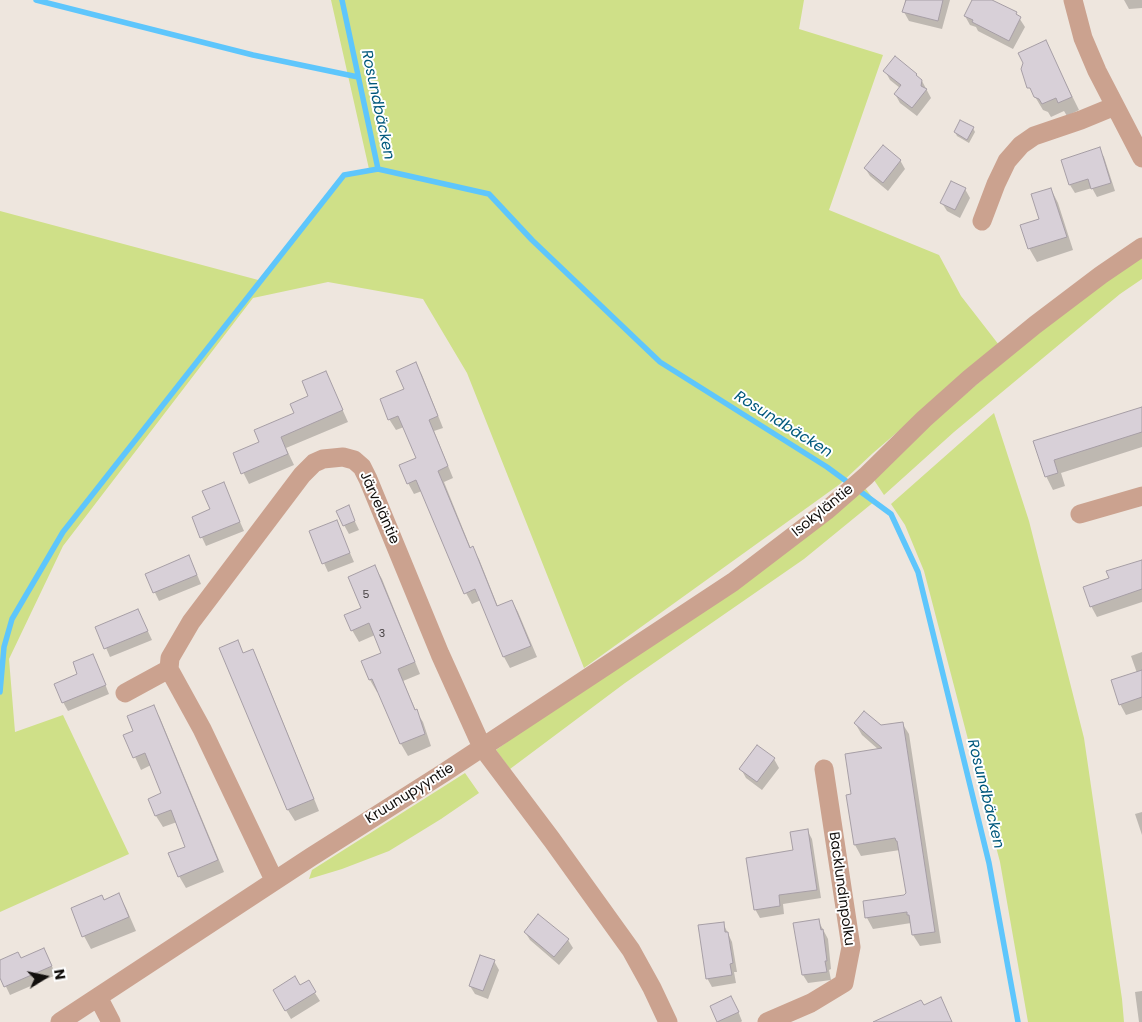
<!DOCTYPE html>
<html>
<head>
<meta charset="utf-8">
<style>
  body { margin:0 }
  #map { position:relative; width:1142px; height:1022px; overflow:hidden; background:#eee6de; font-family:Poppins,sans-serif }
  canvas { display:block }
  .north { position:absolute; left:20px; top:952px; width:50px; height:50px; -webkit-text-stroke:4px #fff; paint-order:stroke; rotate:80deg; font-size:14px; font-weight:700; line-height:20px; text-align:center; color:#120f0d }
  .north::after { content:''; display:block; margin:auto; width:18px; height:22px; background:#120f0d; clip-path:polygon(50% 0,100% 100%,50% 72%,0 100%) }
</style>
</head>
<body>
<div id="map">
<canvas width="1142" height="1022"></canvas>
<div class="north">N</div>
</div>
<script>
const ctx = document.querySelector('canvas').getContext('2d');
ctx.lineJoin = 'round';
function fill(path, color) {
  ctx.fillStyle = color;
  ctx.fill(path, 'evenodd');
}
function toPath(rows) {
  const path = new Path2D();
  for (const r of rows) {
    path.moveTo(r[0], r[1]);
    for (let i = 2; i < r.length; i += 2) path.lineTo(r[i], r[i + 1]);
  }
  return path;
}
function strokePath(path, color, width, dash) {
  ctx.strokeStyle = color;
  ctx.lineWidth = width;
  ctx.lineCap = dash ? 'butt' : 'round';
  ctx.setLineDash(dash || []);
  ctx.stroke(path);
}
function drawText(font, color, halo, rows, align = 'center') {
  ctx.font = font + ' Poppins,sans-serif';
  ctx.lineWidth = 4;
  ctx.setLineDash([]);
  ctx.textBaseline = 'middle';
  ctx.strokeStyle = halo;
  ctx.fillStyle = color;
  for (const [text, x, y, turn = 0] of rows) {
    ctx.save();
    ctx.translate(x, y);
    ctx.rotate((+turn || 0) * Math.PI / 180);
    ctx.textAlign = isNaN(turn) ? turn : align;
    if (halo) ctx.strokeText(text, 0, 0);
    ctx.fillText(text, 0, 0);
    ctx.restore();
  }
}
fill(toPath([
  [331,0,804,0,799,29,883,55,829,210,939,255,961,296,999,345,873,453,840,484,584,668,467,373,423,299,328,282,253,298,63,546,9,659,15,732,63,715,129,854,0,912,0,211,262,281,344,175,369,169],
  [1142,255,1142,279,1120,294,954,432,884,495,872,477,931,423,1039,332],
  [994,413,1029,521,1084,738,1122,999,1124,1022,1028,1022,1000,862,924,571,905,525,891,504],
  [862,484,875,501,804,559,625,683,510,769,496,750],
  [465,773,479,793,441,819,389,851,342,869,309,879,312,870]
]), '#cfe088');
fill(toPath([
  [905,0,950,0,942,29,909,21,904,12],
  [973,0,990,0,1016,13,1025,27,1013,49,978,31,976,27,970,25,965,16],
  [1124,0,1142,0,1142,8,1129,9],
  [1045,41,1079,110,1067,116,1064,111,1051,117,1048,112,1043,110,1025,80],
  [885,71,916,75,922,81,931,98,917,116,900,103,895,94,900,88,890,80],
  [973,128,975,132,969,143,957,136,955,132],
  [1099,149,1104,157,1115,191,1097,197,1092,188,1075,193,1070,185],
  [900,160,905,169,888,191,870,176,865,168],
  [965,189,970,198,960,218,947,211,942,203],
  [1051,189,1058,203,1073,250,1037,262,1029,248],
  [416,364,422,375,443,428,434,431,453,478,444,482,471,549,472,548,479,559,498,607,512,601,518,612,537,657,510,668,504,657,481,600,472,604,466,593,422,491,414,494,408,483,417,459,404,427,396,430,389,419,405,390],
  [326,373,348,422,286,448,294,465,249,484,234,454,260,443,295,414,310,397],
  [1142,408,1142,447,1061,473,1065,486,1053,490,1046,476,1035,442],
  [223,483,244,531,206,546,193,518,212,510],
  [348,507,359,530,349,534,344,525],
  [336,521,354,562,328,572,310,532],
  [1142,561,1142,602,1097,617,1091,606,1110,579],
  [193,565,201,584,159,601,146,574],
  [375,567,382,579,420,674,403,681,416,711,423,722,431,746,408,756,401,744,379,691,377,692,370,680,363,662,382,653,375,635,359,642,352,630,363,609],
  [138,610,152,640,110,657,97,627],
  [237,642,244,654,252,651,259,663,319,811,295,821,288,810],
  [1142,652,1142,710,1126,715,1120,704,1137,673,1131,656],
  [97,664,109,694,68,711,63,702,79,674],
  [153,706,160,718,224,872,186,888,179,876,187,847,177,822,163,827,156,816,150,800,163,794,151,765,141,770,125,735,135,731],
  [855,723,880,726,902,723,909,734,941,943,920,946,913,935,911,923,873,929,867,918,864,902,905,896,907,893,900,850,861,856,855,845,853,795,879,750,862,735],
  [774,759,779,768,762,790,746,778,741,769],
  [1142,812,1142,835,1135,814],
  [807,830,812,839,821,898,783,904,784,914,760,918,755,909],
  [119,895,126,908,136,931,91,949,84,936,103,901],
  [818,920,828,939,831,969,829,970,831,980,808,983,803,975,794,924],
  [723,923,732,942,737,972,734,972,736,983,712,987,707,978],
  [525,932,568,940,573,948,559,965,530,940],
  [44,949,56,975,10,995,0,974,0,961,21,959],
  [494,961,499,970,488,999,475,994,470,986],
  [308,982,320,1001,291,1019,274,990,300,987],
  [1142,991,1142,1022,1139,1022,1135,992],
  [736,1006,742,1021,741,1022,718,1022,711,1007]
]), '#0003');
strokePath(toPath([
  [36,0,253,55,358,77],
  [342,0,378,169,489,194,532,240,660,362,827,467,891,514,918,572,989,863,1018,1022],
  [0,692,4,647,12,619,63,532,344,175,378,169]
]), '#5ec6fc', 5.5);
const building = toPath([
  [906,0,943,0,938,21,902,12,906,0],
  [972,0,992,0,1017,12,1016,14,1021,17,1009,41,972,22,973,20,964,16,972,0],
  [1046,40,1072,97,1058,103,1056,98,1042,104,1039,99,1034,97,1030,88,1027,88,1021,69,1023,63,1018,53,1046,40],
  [895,56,917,74,916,75,922,80,921,86,927,89,912,108,894,94,901,85,883,71,895,56],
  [960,120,974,127,967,140,954,132,960,120],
  [883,145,901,160,883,183,864,168,883,145],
  [1100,147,1111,183,1091,189,1088,179,1069,185,1061,160,1100,147],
  [951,181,966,188,955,210,940,203,951,181],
  [1051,188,1067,237,1028,249,1020,225,1039,219,1031,194,1051,188],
  [416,362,438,416,429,420,448,466,438,471,470,548,473,546,497,606,512,600,531,646,503,657,475,589,464,594,416,480,407,484,399,465,416,458,398,416,388,420,380,399,404,389,396,371,416,362],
  [326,371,343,410,281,437,288,454,241,474,233,453,259,442,254,430,294,413,290,404,308,396,302,381,326,371],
  [1142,407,1142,432,1054,460,1058,473,1045,477,1033,441,1142,407],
  [224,482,240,522,200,538,192,517,210,509,202,491,224,482],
  [349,505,355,521,343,526,336,511,349,505],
  [337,520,350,553,322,564,309,531,337,520],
  [189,555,197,575,153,593,145,574,189,555],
  [1142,560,1142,589,1090,607,1083,587,1109,578,1106,571,1142,560],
  [375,565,415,662,398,669,415,710,417,709,425,734,400,744,372,679,369,680,361,661,381,653,369,623,351,631,344,615,361,608,348,577,375,565],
  [138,609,148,631,104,649,95,627,138,609],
  [238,640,243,653,253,649,314,799,287,810,219,648,238,640],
  [93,654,106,685,62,703,54,684,77,674,73,662,93,654],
  [1142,670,1142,697,1119,705,1111,680,1142,670],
  [154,705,218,860,178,877,168,853,185,847,171,810,155,816,148,799,161,793,145,753,133,758,123,735,133,731,127,716,154,705],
  [864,711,881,725,903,722,935,932,912,935,909,915,907,915,907,912,865,918,863,901,904,895,906,893,897,841,896,841,895,838,854,845,846,795,851,794,845,754,882,748,854,723,864,711],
  [757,745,775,758,757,782,739,769,757,745],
  [808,829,817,890,779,895,780,906,754,910,746,858,793,850,790,832,808,829],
  [119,893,129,917,82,937,71,908,102,895,104,900,119,893],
  [538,914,569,939,554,957,524,932,538,914],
  [819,919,821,930,823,929,827,961,825,961,827,972,802,975,793,923,819,919],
  [724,922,725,932,728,932,733,963,730,964,732,975,706,979,698,925,724,922],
  [44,948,52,966,4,987,0,978,0,960,18,952,21,958,44,948],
  [480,955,495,960,483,991,469,986,480,955],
  [295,976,300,985,309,980,316,992,285,1011,273,990,295,976],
  [731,996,739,1012,717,1022,710,1006,731,996],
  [941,997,952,1022,873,1022,921,1000,924,1005,941,997]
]);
fill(building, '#d8d0d8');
strokePath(building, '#a69ea5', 1);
strokePath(toPath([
  [1073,0,1083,38,1097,71,1142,158],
  [982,221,996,184,1007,161,1021,145,1034,136,1081,120,1115,106],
  [1080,514,1142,496],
  [125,693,169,669],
  [274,880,202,729,169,669,170,658,191,622,302,475,314,463,323,459,343,457,354,460,362,467,368,479,440,654,482,747,552,840,631,950,652,988,668,1022],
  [98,997,111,1022],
  [60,1022,311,857,445,772,733,582,826,511,866,476,924,419,970,378,1035,325,1101,275,1142,247],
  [767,1022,811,1003,844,983,851,947,824,769]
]), '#cba28f', 19);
drawText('11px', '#443f40', null, [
  ["5",366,595],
  ["3",382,634]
]);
drawText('14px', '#120f0d', '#fff', [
  ["Järveläntie",379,508,66],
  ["Isokyläntie",823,511,-39],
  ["Kruunupyyntie",410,794,-32],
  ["Backlundinpolku",841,889,82]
]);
drawText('italic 15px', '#00587c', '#fff', [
  ["Rosundbäcken",377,105,78],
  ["Rosundbäcken",783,425,32],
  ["Rosundbäcken",985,794,76]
]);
</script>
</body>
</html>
